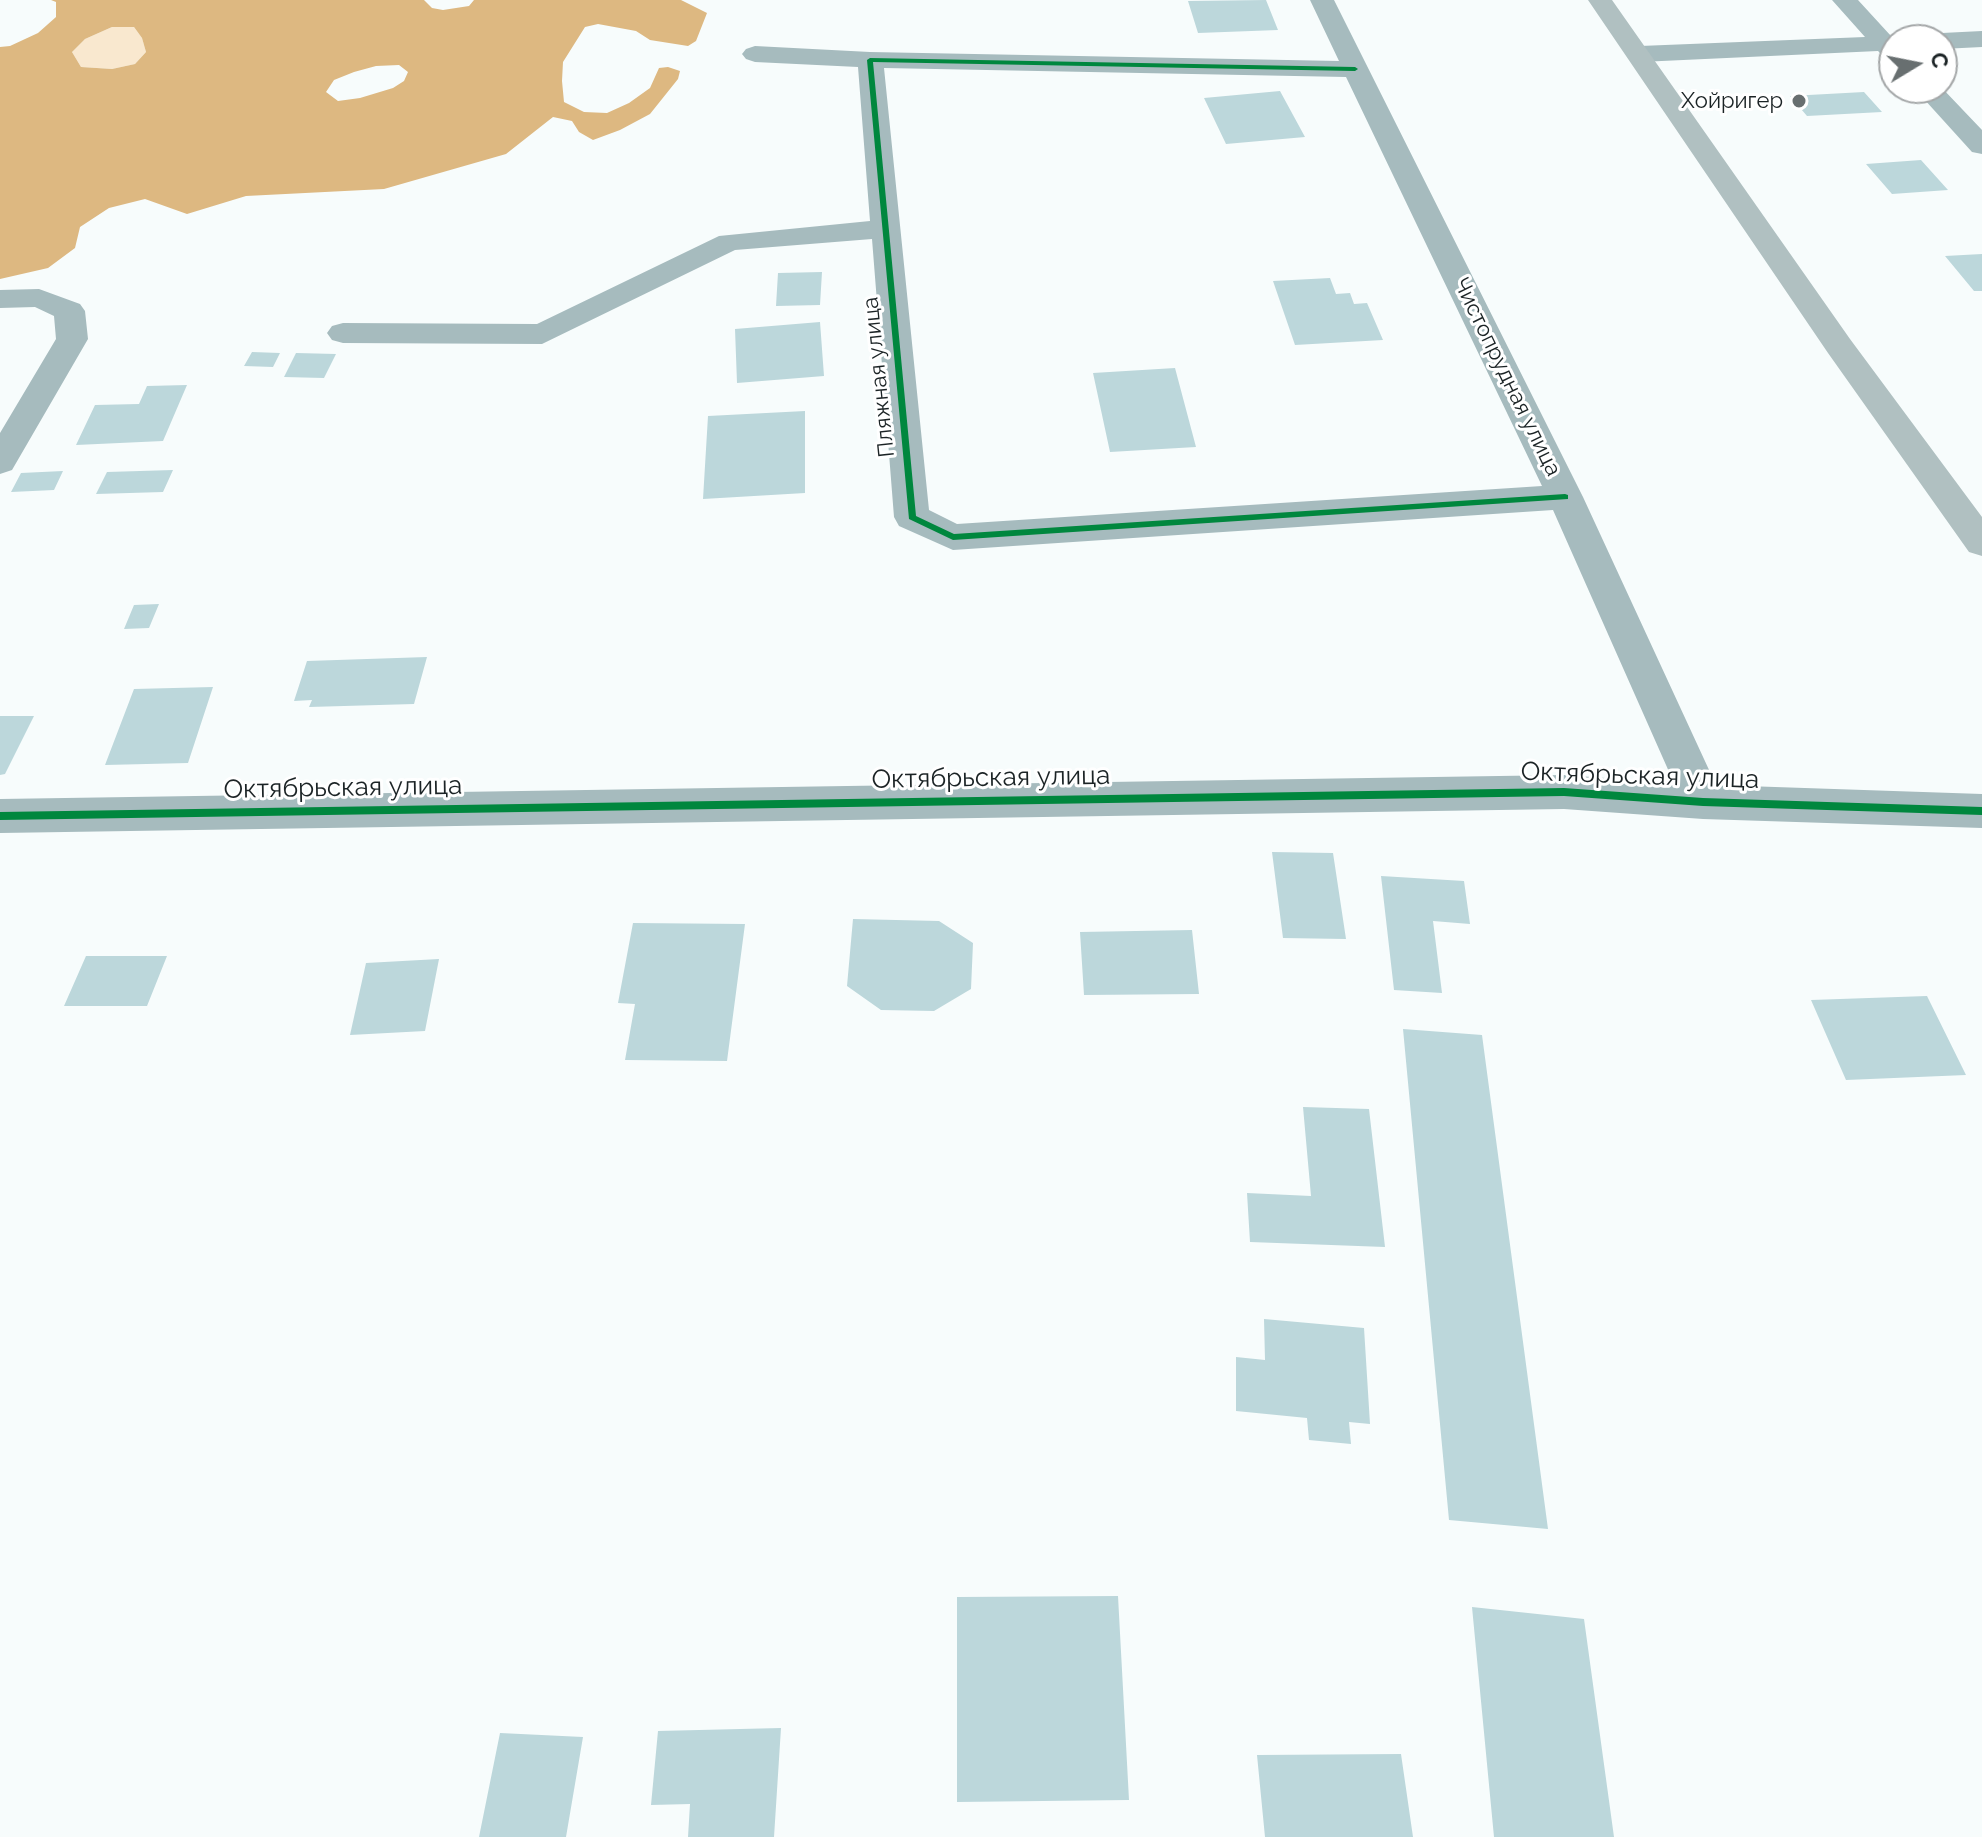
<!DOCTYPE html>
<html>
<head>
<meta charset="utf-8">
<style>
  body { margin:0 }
  #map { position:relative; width:1982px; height:1837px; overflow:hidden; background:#f7fcfc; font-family:Raleway,sans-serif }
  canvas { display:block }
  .north { position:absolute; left:1878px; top:24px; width:80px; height:80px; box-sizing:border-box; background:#fff; border:2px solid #a4a7a8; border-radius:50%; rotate:80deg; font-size:22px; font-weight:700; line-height:32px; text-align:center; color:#1b2325 }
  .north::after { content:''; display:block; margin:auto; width:28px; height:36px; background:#686f70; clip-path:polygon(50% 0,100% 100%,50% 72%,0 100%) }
</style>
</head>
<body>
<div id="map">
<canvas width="1982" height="1837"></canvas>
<div class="north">С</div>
</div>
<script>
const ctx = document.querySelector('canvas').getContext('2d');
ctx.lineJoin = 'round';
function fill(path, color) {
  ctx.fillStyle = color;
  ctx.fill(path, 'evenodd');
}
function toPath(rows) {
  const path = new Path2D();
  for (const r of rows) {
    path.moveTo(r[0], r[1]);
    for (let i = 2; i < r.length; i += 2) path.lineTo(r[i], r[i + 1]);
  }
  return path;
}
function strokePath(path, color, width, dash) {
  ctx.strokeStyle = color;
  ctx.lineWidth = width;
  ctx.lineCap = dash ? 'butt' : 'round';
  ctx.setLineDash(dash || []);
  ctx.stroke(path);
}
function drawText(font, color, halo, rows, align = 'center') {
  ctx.font = font + ' Raleway,sans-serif';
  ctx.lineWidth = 6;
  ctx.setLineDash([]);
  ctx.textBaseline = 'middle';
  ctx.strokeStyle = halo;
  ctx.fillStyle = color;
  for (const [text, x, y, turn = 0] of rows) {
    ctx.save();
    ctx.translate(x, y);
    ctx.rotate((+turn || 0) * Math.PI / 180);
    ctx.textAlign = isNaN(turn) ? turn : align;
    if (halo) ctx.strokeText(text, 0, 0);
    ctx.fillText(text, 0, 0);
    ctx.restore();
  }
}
fill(toPath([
  [112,27,134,27,142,38,146,52,135,64,112,69,81,67,72,52,85,39]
]), '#f9e8cf');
fill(toPath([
  [51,0,424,0,432,8,443,10,469,6,474,0,681,0,707,13,696,41,688,46,650,40,636,31,598,24,585,27,563,62,562,81,564,102,584,112,607,113,629,103,650,88,659,68,668,67,680,71,678,79,650,114,620,130,593,140,579,132,572,121,553,117,506,154,384,189,246,196,187,214,145,199,109,208,80,227,75,248,48,268,0,279,0,47,10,46,38,33,56,17,56,2],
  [112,27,134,27,142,38,146,52,135,64,112,69,81,67,72,52,85,39],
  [399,65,408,72,404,81,393,88,360,98,338,101,326,92,334,80,354,72,376,66]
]), '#ddb881');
fill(toPath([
  [1266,0,1278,30,1198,33,1188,1],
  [1280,91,1305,137,1226,144,1204,98],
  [1864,92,1882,112,1807,116,1790,96],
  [1921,160,1948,190,1892,194,1866,164],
  [1982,254,1982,291,1974,291,1945,256],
  [822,272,820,305,776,306,778,273],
  [1330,278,1336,294,1350,293,1354,304,1367,303,1383,340,1295,345,1273,281],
  [820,322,824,376,737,383,735,329],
  [252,352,280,353,273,367,244,366],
  [296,353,336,354,324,378,284,377],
  [1175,368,1196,447,1110,452,1093,373],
  [187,385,163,441,76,445,95,405,139,404,147,386],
  [805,411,805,493,703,499,708,416],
  [173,470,163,492,96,494,107,472],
  [63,471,54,490,11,492,21,473],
  [159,604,149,628,124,629,134,605],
  [427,657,414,704,309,707,312,700,294,701,307,661],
  [213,687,188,763,105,765,134,689],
  [0,716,34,716,5,774,0,775],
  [1272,852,1333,853,1346,939,1283,938],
  [1381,876,1464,881,1470,924,1433,921,1442,993,1394,990],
  [853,919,939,921,973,943,971,989,934,1011,881,1010,847,986],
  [633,923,745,924,727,1061,625,1060,635,1004,618,1003],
  [1192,930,1199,994,1084,995,1080,932],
  [86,956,167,956,147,1006,64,1006],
  [439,959,425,1031,350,1035,366,963],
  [1927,996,1966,1075,1846,1080,1811,1000],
  [1403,1029,1482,1035,1548,1529,1449,1520],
  [1303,1107,1369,1109,1385,1247,1250,1242,1247,1193,1311,1196],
  [1264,1319,1364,1328,1370,1424,1349,1422,1351,1444,1309,1440,1307,1418,1236,1411,1236,1357,1265,1360],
  [1118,1596,1129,1800,957,1802,957,1597],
  [1472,1607,1584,1619,1614,1837,1494,1837],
  [781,1728,774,1837,688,1837,690,1804,651,1805,658,1731],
  [500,1733,583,1737,566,1837,479,1837],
  [1401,1754,1413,1837,1265,1837,1257,1755]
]), '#bcd7db');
fill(toPath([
  [1310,0,1334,0,1583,497,1716,785,1982,794,1982,828,1703,819,1564,809,0,833,0,799,1564,775,1674,783,1553,510,953,550,899,526,894,517,872,239,735,250,542,344,343,343,332,340,327,333,332,326,343,323,537,324,719,236,870,221,858,67,755,62,746,59,742,54,746,49,755,46,870,52,1339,61,1310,0],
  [884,68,1346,77,1542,486,957,524,929,510,884,68],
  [1832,0,1858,0,1891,36,1903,38,1905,40,1894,40,1894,61,1885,58,1878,51,1640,62,1631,59,1627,54,1631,49,1640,46,1865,37,1832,0],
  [1982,31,1982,47,1942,49,1942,40,1930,40,1942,33,1982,31],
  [1914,88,1942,88,1982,130,1982,154,1972,152,1914,88],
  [39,289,80,304,85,311,88,339,12,470,0,474,0,433,56,339,54,316,35,307,0,308,0,290,39,289]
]), '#a6bbbe');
fill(toPath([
  [1588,0,1612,0,1850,339,1982,517,1982,556,1969,552,1828,353,1588,0]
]), '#b0c0c1');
fill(toPath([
  [870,58,1355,67,1358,69,1355,71,873,62,916,516,954,534,1565,494,1568,495,1568,499,953,540,909,519,867,60,870,58],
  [1564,788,1703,798,1982,807,1982,815,1703,806,1564,796,0,820,0,812,1564,788]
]), '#00873e');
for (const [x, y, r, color] of [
  [1799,101,8,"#686f70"]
]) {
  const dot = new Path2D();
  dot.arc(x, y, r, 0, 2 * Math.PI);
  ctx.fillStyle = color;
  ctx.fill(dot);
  strokePath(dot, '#fff', 3);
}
drawText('22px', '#1b2325', '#fff', [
  ["Хойригер",1783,101]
], 'right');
drawText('22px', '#1b2325', '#fff', [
  ["Пляжная улица",879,377,-96],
  ["Чистопрудная улица",1507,377,64]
]);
drawText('26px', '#1b2325', '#fff', [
  ["Октябрьская улица",1640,776,2],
  ["Октябрьская улица",991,778,-1],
  ["Октябрьская улица",343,788,-1]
]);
</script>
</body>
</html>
